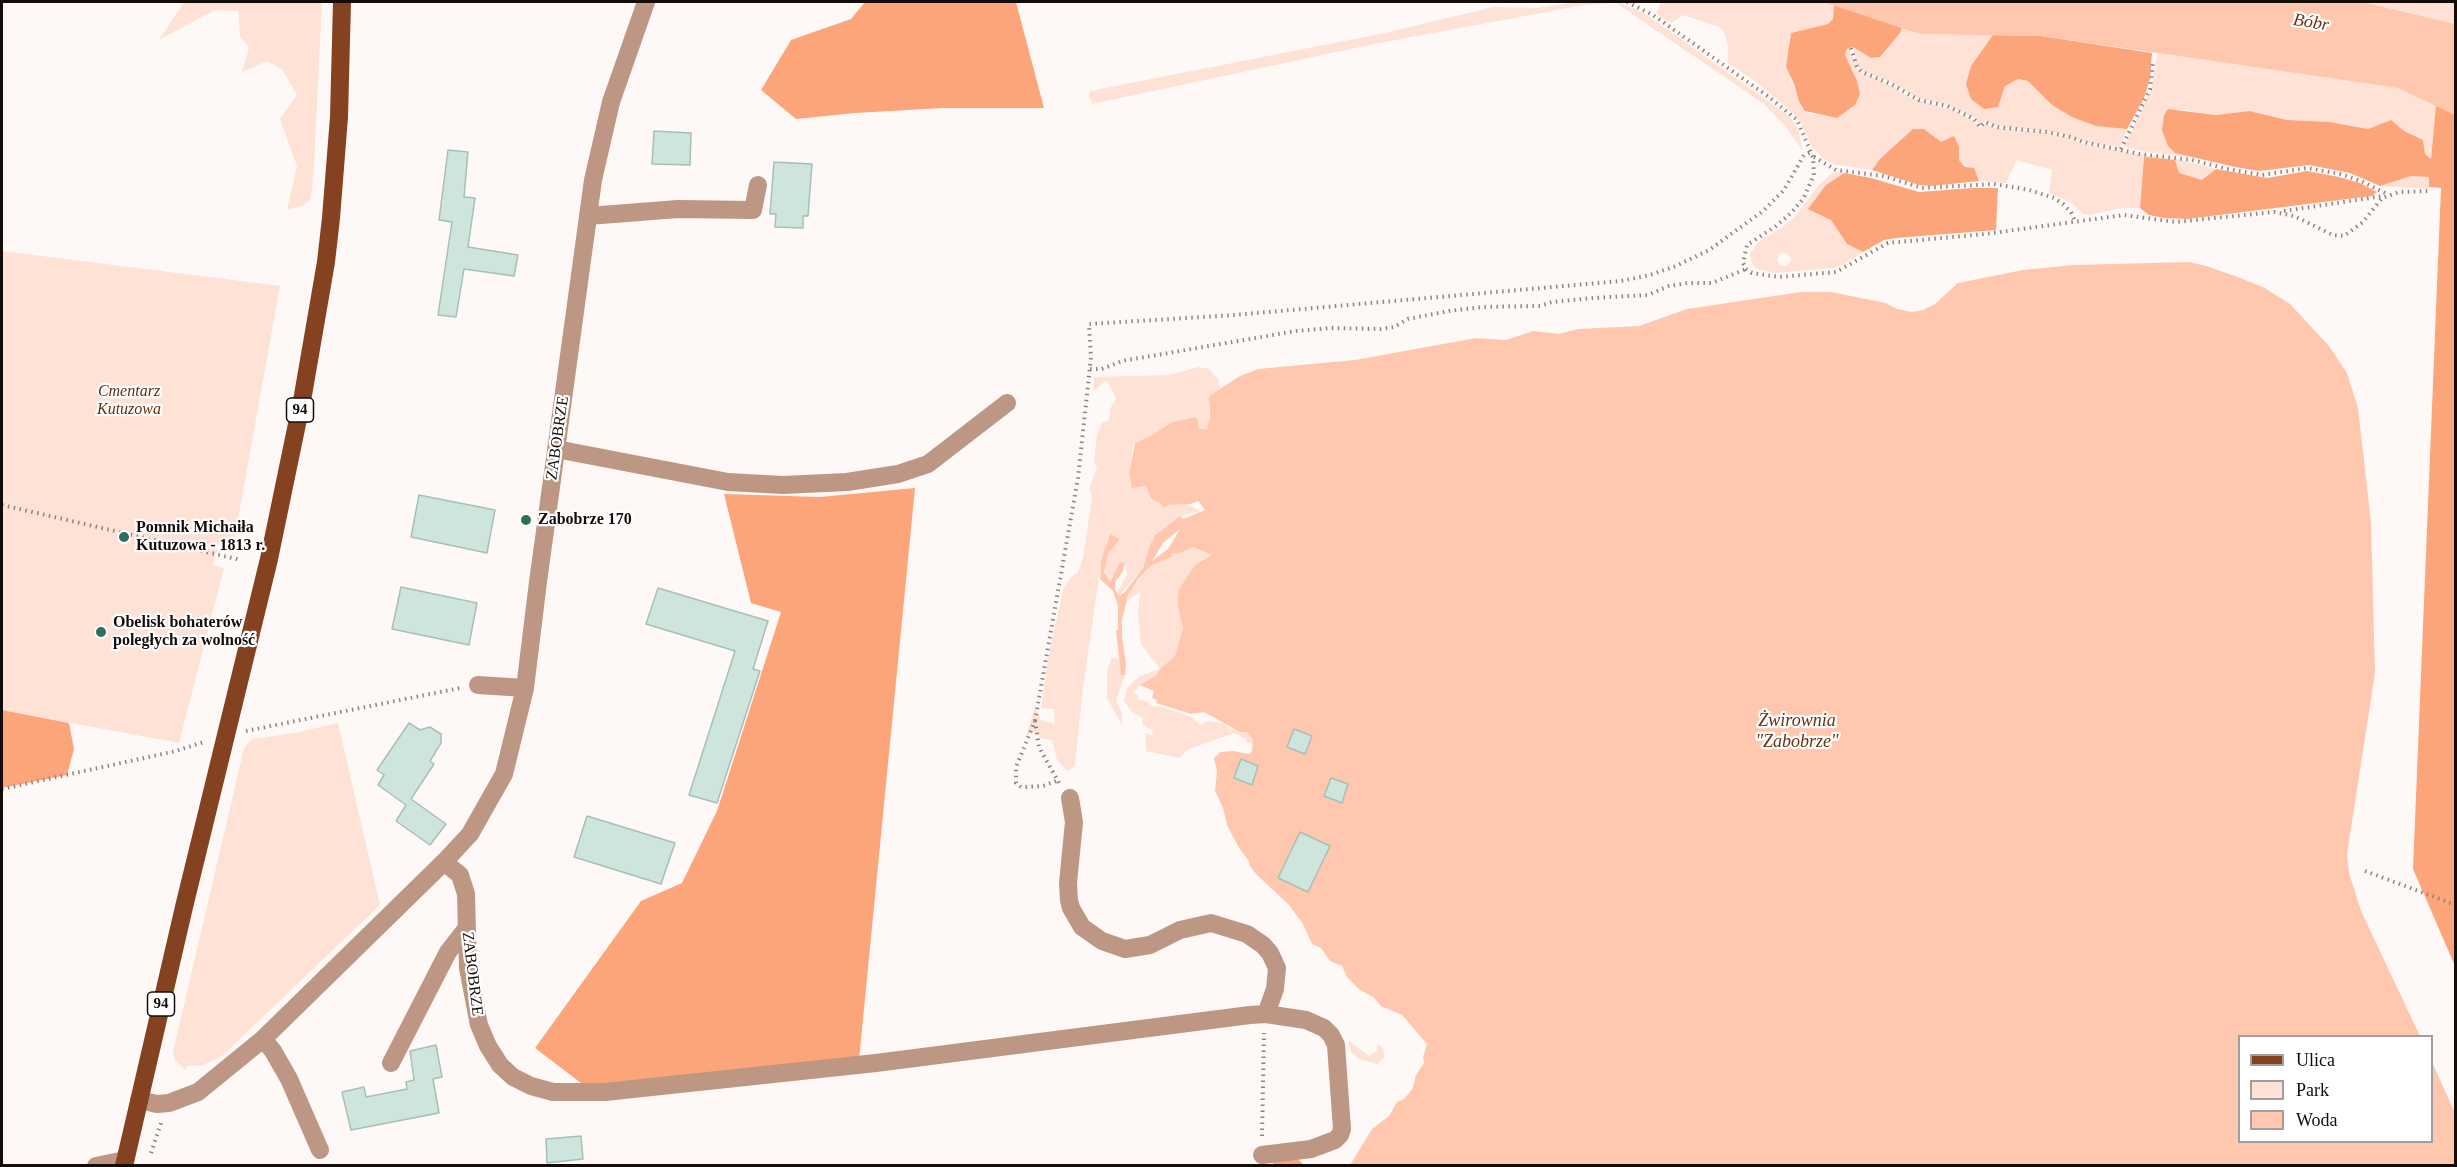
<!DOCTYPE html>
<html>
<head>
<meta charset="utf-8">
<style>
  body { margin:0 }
  #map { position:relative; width:2457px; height:1167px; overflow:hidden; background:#fef9f7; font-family:"Times New Roman",serif }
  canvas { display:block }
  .frame { position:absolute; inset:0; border:3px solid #130c09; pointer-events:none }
  .legend { position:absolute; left:2238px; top:1035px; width:195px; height:108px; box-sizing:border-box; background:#fff; border:2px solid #a19e9d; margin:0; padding:8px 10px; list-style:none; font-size:18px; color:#130c09 }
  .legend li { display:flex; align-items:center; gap:12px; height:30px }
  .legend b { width:30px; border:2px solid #a19e9d }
</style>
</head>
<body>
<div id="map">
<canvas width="2457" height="1167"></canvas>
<div class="frame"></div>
<ul class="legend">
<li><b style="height:8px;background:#844220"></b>Ulica</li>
<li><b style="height:16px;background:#fde2d5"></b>Park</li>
<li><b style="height:16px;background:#ffc8ae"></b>Woda</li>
</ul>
</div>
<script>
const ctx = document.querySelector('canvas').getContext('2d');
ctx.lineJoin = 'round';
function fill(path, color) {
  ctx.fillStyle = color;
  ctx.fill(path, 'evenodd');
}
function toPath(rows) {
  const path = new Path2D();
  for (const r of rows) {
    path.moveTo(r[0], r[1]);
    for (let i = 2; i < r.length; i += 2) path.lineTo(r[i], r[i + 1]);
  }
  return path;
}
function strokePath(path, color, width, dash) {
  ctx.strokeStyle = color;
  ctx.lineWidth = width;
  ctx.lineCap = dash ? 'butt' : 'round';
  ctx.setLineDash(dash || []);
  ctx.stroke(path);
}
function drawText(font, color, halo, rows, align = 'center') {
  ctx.font = font + ' "Times New Roman",serif';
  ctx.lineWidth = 4.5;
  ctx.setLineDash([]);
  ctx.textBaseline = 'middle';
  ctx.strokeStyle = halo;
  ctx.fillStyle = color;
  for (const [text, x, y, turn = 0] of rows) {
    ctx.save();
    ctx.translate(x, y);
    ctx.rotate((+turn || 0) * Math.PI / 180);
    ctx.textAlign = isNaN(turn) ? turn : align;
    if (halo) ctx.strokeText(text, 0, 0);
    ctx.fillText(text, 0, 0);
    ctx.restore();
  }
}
fill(toPath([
  [184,2,322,2,314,165,311,199,302,206,287,210,297,166,280,119,297,95,282,69,267,61,242,72,249,48,240,36,238,11,215,10,159,40],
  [1576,2,1618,2,1644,13,1785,113,1795,123,1799,132,1802,150,1785,126,1764,104,1616,3,1584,5,1374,44,1092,104,1089,95,1090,91,1385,33,1493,7,1537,8],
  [1661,2,1823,2,1834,5,1833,19,1828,24,1791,33,1789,38,1789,53,1786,67,1800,105,1808,113,1837,118,1855,105,1857,81,1845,55,1849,48,1857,69,1864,74,1888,84,1911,98,1955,111,1972,120,1980,128,1986,124,1994,128,2042,132,2071,138,2082,144,2142,155,2177,159,2216,169,2203,180,2185,176,2144,157,2140,208,2122,208,2089,215,2083,214,2072,203,2049,193,2052,170,2017,160,2006,183,1979,181,1978,176,1959,160,1959,147,1941,142,1880,159,1872,170,1832,164,1823,158,1812,147,1803,127,1794,114,1760,85,1728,63,1728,46,1724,32,1719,27,1683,15,1671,23,1656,14],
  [2363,2,2455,2,2455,24],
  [1902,28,1920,34,1993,35,1971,66,2002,97,2005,86,2017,79,2028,81,2052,105,2117,128,2127,129,2120,147,2089,143,2053,132,1993,125,1985,120,1980,125,1975,118,1961,111,1947,105,1918,98,1889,81,1865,72,1857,66,1853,47,1871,58,1880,57,1900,33],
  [2157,53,2398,88,2436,105,2431,160,2425,155,2423,140,2404,131,2391,120,2368,129,2330,122,2287,120,2249,111,2216,115,2177,109,2175,153,2198,158,2147,152,2124,147,2151,90],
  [1837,172,1844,173,1826,185,1831,220,1847,244,1863,252,1845,264,1833,268,1775,273,1757,269,1752,264,1750,254,1757,243,1781,228,1795,217,1818,186,1832,173],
  [1784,252,1791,257,1791,262,1785,266,1779,264,1777,260,1780,253],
  [2411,176,2430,177,2429,189,2380,186],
  [2,251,280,286,233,547,218,544,213,565,224,568,179,743,2,710],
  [1198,367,1209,369,1218,379,1220,388,1212,394,1209,405,1209,429,1202,431,1198,428,1198,419,1195,417,1172,422,1152,435,1136,442,1133,445,1129,478,1134,488,1146,486,1151,500,1161,504,1163,508,1168,505,1187,504,1200,511,1180,516,1155,535,1149,547,1143,568,1119,596,1118,591,1127,575,1125,563,1120,562,1110,582,1107,578,1104,566,1111,548,1120,539,1108,538,1100,571,1082,695,1075,766,1067,771,1057,760,1052,740,1040,738,1034,731,1026,736,1035,707,1041,720,1055,724,1054,709,1041,708,1049,654,1063,590,1070,578,1078,572,1083,558,1092,497,1089,489,1097,468,1094,461,1097,434,1102,423,1109,420,1110,409,1116,398,1108,382,1105,381,1094,391,1094,377,1171,375],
  [1193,547,1212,555,1200,561,1179,589,1177,603,1183,628,1176,655,1160,669,1157,675,1140,685,1133,693,1138,695,1138,699,1148,702,1153,707,1158,706,1192,717,1200,725,1208,721,1223,723,1231,729,1246,732,1253,739,1253,747,1251,743,1247,743,1246,739,1234,733,1189,749,1179,758,1146,751,1145,733,1152,735,1153,730,1147,728,1142,723,1143,718,1132,712,1124,701,1127,689,1133,682,1140,676,1160,669,1141,644,1138,615,1140,592,1126,602,1132,587,1152,565,1173,553,1178,554],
  [1112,658,1120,659,1121,675,1125,675,1116,701,1122,714,1122,725,1107,698,1107,671],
  [338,723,380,905,222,1056,203,1065,187,1066,186,1070,175,1061,173,1052,244,748,252,739,295,733],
  [1348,1040,1369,1056,1377,1051,1377,1043,1383,1048,1385,1057,1377,1064,1359,1059,1351,1052]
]), '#fde2d5');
fill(toPath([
  [865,2,1016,2,1044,108,943,108,855,113,796,119,761,90,791,40,851,19],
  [1834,5,1902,28,1900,33,1880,57,1871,58,1853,47,1847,49,1845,55,1857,81,1860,94,1855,105,1837,118,1805,111,1799,102,1794,84,1786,67,1791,33,1828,24,1833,19],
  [1993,35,2041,36,2152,53,2150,79,2144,98,2127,129,2096,126,2072,117,2052,105,2028,81,2018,79,2005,86,1998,107,1984,109,1971,99,1966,84,1971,66],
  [2436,105,2455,115,2455,966,2413,869,2441,188,2429,187,2429,177,2411,176,2380,186,2350,173,2309,165,2259,171,2235,167,2175,153,2168,146,2162,130,2164,115,2168,109,2216,115,2249,111,2287,120,2330,122,2368,129,2391,120,2404,131,2423,140,2425,154,2431,159],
  [1913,129,1924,129,1941,142,1954,136,1959,147,1959,160,1965,167,1974,168,1979,181,1931,186,1919,185,1872,170,1880,159],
  [2144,157,2175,160,2179,173,2202,180,2216,169,2267,178,2307,171,2339,177,2360,183,2377,192,2372,196,2187,219,2164,218,2149,215,2140,208],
  [1844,173,1871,178,1919,192,1973,188,1998,188,1996,230,1896,238,1884,240,1863,252,1847,244,1831,220,1808,209,1826,185],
  [915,488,858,1070,602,1099,535,1048,641,901,682,883,717,811,781,612,751,603,724,494,820,497],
  [2,710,69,723,74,749,67,775,2,788],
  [1297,1158,1304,1165,1271,1166,1274,1162]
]), '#fda57a');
fill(toPath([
  [1823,2,2363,2,2455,24,2455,115,2398,88,2041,36,1920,34],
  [2189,262,2206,266,2235,276,2263,287,2290,304,2329,346,2347,373,2358,408,2371,522,2375,673,2347,854,2349,873,2361,911,2420,1036,2240,1036,2240,1142,2432,1142,2432,1062,2455,1113,2455,1165,1350,1165,1372,1129,1389,1116,1397,1102,1404,1099,1413,1088,1416,1075,1424,1063,1423,1057,1427,1044,1402,1015,1381,1006,1373,997,1360,990,1347,977,1342,966,1330,961,1321,948,1312,944,1303,924,1289,905,1256,874,1250,866,1249,861,1239,848,1227,825,1223,808,1215,791,1217,771,1214,758,1220,752,1233,751,1249,754,1252,751,1253,739,1246,732,1240,732,1204,712,1191,714,1156,703,1157,700,1152,698,1154,691,1140,685,1157,675,1160,669,1175,656,1183,628,1177,603,1179,589,1196,564,1212,555,1193,547,1178,554,1173,553,1171,557,1152,565,1138,579,1128,595,1122,620,1122,636,1126,664,1125,675,1121,675,1116,630,1118,630,1118,606,1113,591,1100,579,1101,561,1110,534,1120,539,1108,554,1104,572,1110,582,1120,562,1125,563,1122,573,1115,582,1115,589,1119,596,1125,592,1143,568,1149,547,1155,535,1180,516,1183,519,1205,510,1198,501,1190,504,1168,505,1163,508,1161,504,1151,499,1146,486,1132,488,1129,474,1135,443,1152,435,1172,422,1195,417,1198,419,1198,428,1207,430,1210,418,1209,398,1212,394,1240,376,1258,369,1355,360,1476,338,1506,340,1533,331,1559,334,1578,329,1639,326,1687,309,1801,292,1831,292,1886,303,1897,309,1912,312,1923,310,1935,304,1958,283,2023,270,2074,265],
  [1180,529,1168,549,1152,561,1163,543],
  [1299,731,1307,734,1310,740,1307,749,1301,752,1293,749,1289,743],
  [1246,761,1254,764,1257,771,1254,779,1248,783],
  [1335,779,1344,783,1347,789,1344,798,1326,792,1329,783],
  [1300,832,1330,846,1308,892,1278,878]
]), '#ffc8ae');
const building = toPath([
  [654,131,691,133,690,165,652,164,654,131],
  [448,150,468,152,464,197,475,198,468,247,518,255,514,276,464,269,456,317,438,315,452,222,439,220,448,150],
  [774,162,812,164,808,216,803,216,803,228,775,227,776,214,770,214,774,162],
  [419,495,495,510,487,553,411,537,419,495],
  [401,587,477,603,469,645,392,629,401,587],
  [658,588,768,621,753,669,760,671,717,803,689,795,735,651,646,624,658,588],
  [409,723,420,730,430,727,441,734,441,743,430,761,434,764,411,799,446,824,430,845,396,821,406,805,378,785,384,775,377,770,409,723],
  [1294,729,1312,736,1305,754,1287,747,1294,729],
  [1241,759,1258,766,1252,785,1234,778,1241,759],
  [1331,778,1348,784,1342,803,1324,796,1331,778],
  [587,816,675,843,661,884,574,857,587,816],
  [1300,832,1330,846,1308,892,1278,878,1300,832],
  [436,1045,442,1077,433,1079,439,1113,351,1130,342,1092,364,1087,366,1097,407,1089,406,1082,414,1080,410,1051,436,1045],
  [581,1136,583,1159,547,1163,546,1139,581,1136]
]);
fill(building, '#cde5dc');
strokePath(building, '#a8bfb7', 1.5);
strokePath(toPath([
  [1627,2,1653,15,1769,97,1797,120,1813,157,1814,175,1803,199,1791,213,1776,226,1747,245,1743,263,1746,269,1752,273,1779,277,1836,272,1888,243,1985,234,2124,215,2176,222,2274,212,2294,216,2333,235,2344,236,2363,222,2382,198,2399,192,2429,191],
  [1851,48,1857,67,1862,72,1891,84,1919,100,1947,106,1960,112,1974,119,1980,127,1985,122,1996,127,2047,132,2071,137,2083,142,2140,154,2192,160,2228,169,2262,175,2307,168,2340,174,2361,181,2389,195],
  [2121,149,2150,89,2153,62],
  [1814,157,1836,170,1884,176,1922,188,1994,184,2029,190,2054,198,2063,204,2071,212,2076,223],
  [2284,211,2383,196],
  [1090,369,1102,369,1122,361,1296,331,1331,328,1381,329,1394,327,1408,319,1449,311,1482,307,1540,306,1552,302,1593,298,1648,295,1669,286,1687,283,1712,283,1746,269],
  [2,505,241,560],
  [1035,721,1078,478,1091,357,1089,324,1234,315,1621,281,1650,275,1676,266,1709,250,1763,211,1784,190,1804,155,1811,152],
  [246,731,460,688],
  [1056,781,1043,786,1026,787,1021,787,1016,783,1016,767,1035,721,1039,747,1059,783],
  [2,789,176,751,204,742],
  [2365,871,2456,905],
  [1262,1136,1264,1033],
  [151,1153,161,1123]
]), '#8b8583', 4, [1.5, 4.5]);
strokePath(toPath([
  [588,216,678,209,753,210,758,185],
  [556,449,728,482,783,485,847,482,898,474,928,464,1007,403],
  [478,685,525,688],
  [1070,798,1074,822,1068,883,1069,900,1071,908,1082,927,1102,941,1125,949,1150,945,1180,930,1211,923,1247,934,1263,945,1270,953,1277,968,1275,989,1266,1014],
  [444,862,460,875,466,894,468,968,479,1025,488,1046,500,1065,513,1077,531,1086,553,1092,605,1092,876,1063,1250,1015,1266,1014,1306,1020,1324,1028,1331,1035,1336,1045,1342,1129,1340,1135,1335,1140,1311,1149,1262,1155],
  [263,1039,273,1051,289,1079,320,1150],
  [391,1063,448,952,466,929],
  [139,1100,157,1104,169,1103,198,1092,263,1039,444,862,470,834,504,774,525,688,538,582,593,180,611,102,646,2],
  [96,1166,125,1160]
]), '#bd9684', 18);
strokePath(toPath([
  [124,1166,184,907,269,559,303,395,326,262,331,218,339,117,342,2]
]), '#844220', 18);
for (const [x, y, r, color] of [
  [526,520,6,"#2f6e5b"],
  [124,537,6,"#2f6e5b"],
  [101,632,6,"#2f6e5b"]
]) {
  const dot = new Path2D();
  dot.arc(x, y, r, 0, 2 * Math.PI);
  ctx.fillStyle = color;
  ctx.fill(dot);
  strokePath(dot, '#fff', 2);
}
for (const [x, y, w] of [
  [300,410,27],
  [161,1004,27]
]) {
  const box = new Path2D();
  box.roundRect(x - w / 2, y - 12, w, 24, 4.5);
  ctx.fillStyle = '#fff';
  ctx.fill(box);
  strokePath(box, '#130c09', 1.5);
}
drawText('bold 15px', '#130c09', null, [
  ["94",300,410],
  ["94",161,1004]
]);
drawText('italic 16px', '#642d0f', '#fff', [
  ["Cmentarz",129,392],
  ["Kutuzowa",129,410]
]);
drawText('16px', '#130c09', '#fff', [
  ["ZABOBRZE",558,438,-82],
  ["ZABOBRZE",472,974,83]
]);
drawText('bold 16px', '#130c09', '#fff', [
  ["Zabobrze 170",538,520],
  ["Pomnik Michaiła",136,528],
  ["Kutuzowa - 1813 r.",136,546],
  ["Obelisk bohaterów",113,623],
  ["poległych za wolność",113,641]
], 'left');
drawText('italic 18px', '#693114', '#fff', [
  ["Bóbr",2311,23,9],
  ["Żwirownia",1797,721],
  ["\"Zabobrze\"",1797,742]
]);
</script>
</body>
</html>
